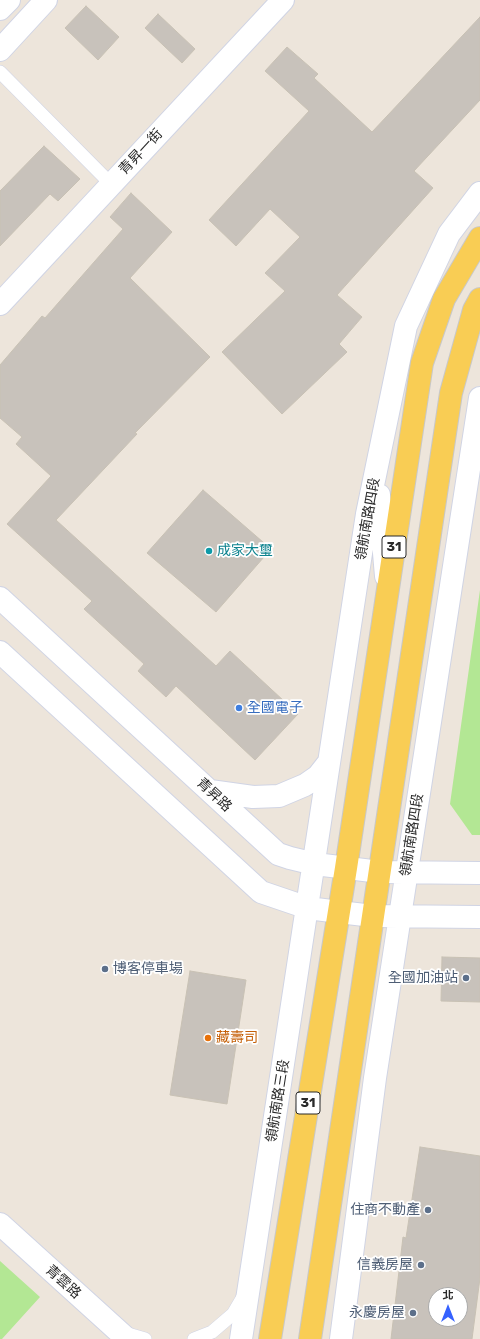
<!DOCTYPE html>
<html>
<head>
<meta charset="utf-8">
<style>
  body { margin:0 }
  #map { position:relative; width:480px; height:1339px; overflow:hidden; background:#ede5db; font-family:Rubik,"Noto Sans TC",sans-serif }
  canvas { display:block }
  .north { position:absolute; left:428px; top:1287px; width:40px; height:40px; box-sizing:border-box; background:#fff; border:1px solid #aaa; border-radius:50%; rotate:0deg; font-size:11px; font-weight:700; line-height:16px; text-align:center; color:#2a2a2a }
  .north::after { content:''; display:block; margin:auto; width:14px; height:18px; background:#3662ff; clip-path:polygon(50% 0,100% 100%,50% 72%,0 100%) }
</style>
</head>
<body>
<div id="map">
<canvas width="480" height="1339"></canvas>
<div class="north">北</div>
</div>
<script>
const ctx = document.querySelector('canvas').getContext('2d');
ctx.lineJoin = 'round';
function fill(path, color) {
  ctx.fillStyle = color;
  ctx.fill(path, 'evenodd');
}
function toPath(rows) {
  const path = new Path2D();
  for (const r of rows) {
    path.moveTo(r[0], r[1]);
    for (let i = 2; i < r.length; i += 2) path.lineTo(r[i], r[i + 1]);
  }
  return path;
}
function strokePath(path, color, width, dash) {
  ctx.strokeStyle = color;
  ctx.lineWidth = width;
  ctx.lineCap = dash ? 'butt' : 'round';
  ctx.setLineDash(dash || []);
  ctx.stroke(path);
}
function drawText(font, color, halo, rows, align = 'center') {
  ctx.font = font + ' Rubik,"Noto Sans TC",sans-serif';
  ctx.lineWidth = 3.5;
  ctx.setLineDash([]);
  ctx.textBaseline = 'middle';
  ctx.strokeStyle = halo;
  ctx.fillStyle = color;
  for (const [text, x, y, turn = 0] of rows) {
    ctx.save();
    ctx.translate(x, y);
    ctx.rotate((+turn || 0) * Math.PI / 180);
    ctx.textAlign = isNaN(turn) ? turn : align;
    if (halo) ctx.strokeText(text, 0, 0);
    ctx.fillText(text, 0, 0);
    ctx.restore();
  }
}
fill(toPath([
  [480,590,480,835,472,835,450,804],
  [0,1261,40,1297,2,1339,0,1339]
]), '#b3e794');
const building = toPath([
  [86,6,119,37,98,60,65,28,86,6],
  [158,14,195,49,182,63,145,28,158,14],
  [480,17,480,100,414,171,433,188,337,295,362,317,339,344,347,352,282,414,222,352,285,291,265,273,300,237,270,209,236,246,209,220,309,111,265,71,287,47,318,74,314,78,372,132,480,17],
  [44,146,80,179,58,201,50,194,0,246,0,191,44,146],
  [131,193,172,232,130,278,210,357,135,433,137,434,56,520,216,666,230,651,298,714,255,760,176,686,166,697,138,671,144,664,84,609,92,601,7,524,51,476,16,444,22,437,0,418,0,365,42,316,45,318,123,229,110,217,131,193],
  [203,490,271,549,216,612,147,553,203,490],
  [442,957,480,958,480,1002,441,1001,442,957],
  [190,971,246,980,227,1104,170,1095,190,971],
  [420,1147,480,1156,480,1278,472,1339,391,1339,403,1237,406,1238,420,1147],
  [436,1295,460,1295,460,1319,436,1319,436,1295]
]);
fill(building, '#c8c2bb');
strokePath(building, '#c8c1b4', 1);
const lane = toPath([
  [0,72,111,184],
  [121,1332,145,1339],
  [194,1339,212,1332,233,1314,243,1297]
]);
const street = toPath([
  [0,9,9,0],
  [0,50,46,0],
  [0,304,283,0],
  [0,1224,127,1339]
]);
const secondary = toPath([
  [379,495,386,576],
  [0,598,278,854,290,858,315,864,380,872,480,873],
  [0,652,261,892,308,908,339,912,373,916,480,917],
  [210,791,253,797,279,796,305,785,318,776,329,762],
  [241,1339,367,514,406,326,449,234,480,193],
  [341,1339,375,1078,480,398]
]);
const primary = toPath([
  [270,1339,346,868,422,363,444,299,480,238],
  [310,1339,451,393,474,310,480,299]
]);
strokePath(lane, '#d0d4e4', 14);
strokePath(street, '#d0d4e4', 24);
strokePath(secondary, '#d0d4e4', 24);
strokePath(primary, '#c8c8c8', 24);
strokePath(lane, '#fff', 13);
strokePath(street, '#fff', 22);
strokePath(secondary, '#fff', 22);
strokePath(primary, '#f9cd54', 22);
for (const [x, y, r, color] of [
  [209,551,4,"#0f9aa8"],
  [239,708,4,"#3f7fe0"],
  [105,969,4,"#5c6f8a"],
  [466,978,4,"#5c6f8a"],
  [208,1038,4,"#e8710a"],
  [428,1210,4,"#5c6f8a"],
  [421,1265,4,"#5c6f8a"],
  [413,1313,4,"#5c6f8a"]
]) {
  const dot = new Path2D();
  dot.arc(x, y, r, 0, 2 * Math.PI);
  ctx.fillStyle = color;
  ctx.fill(dot);
  strokePath(dot, '#fff', 1.5);
}
for (const [x, y, w] of [
  [394,547,24],
  [308,1103,24]
]) {
  const box = new Path2D();
  box.roundRect(x - w / 2, y - 11, w, 22, 3);
  ctx.fillStyle = '#fff';
  ctx.fill(box);
  strokePath(box, '#2a2a2a', 1);
}
drawText('bold 13px', '#2a2a2a', null, [
  ["31",394,547],
  ["31",308,1103]
]);
drawText('14px', '#2a2a2a', '#fff', [
  ["青昇一街",141,152,-47],
  ["領航南路四段",368,519,-80],
  ["青昇路",214,795,43],
  ["領航南路四段",412,835,-81],
  ["領航南路三段",278,1101,-81],
  ["青雲路",63,1282,42]
]);
drawText('14px', '#0d838f', '#fff', [
  ["成家大璽",217,551]
], 'left');
drawText('14px', '#366cbe', '#fff', [
  ["全國電子",247,708]
], 'left');
drawText('14px', '#4e5e75', '#fff', [
  ["博客停車場",113,969,"left"],
  ["全國加油站",458,978],
  ["住商不動產",420,1210],
  ["信義房屋",413,1265],
  ["永慶房屋",405,1313]
], 'right');
drawText('14px', '#c56008', '#fff', [
  ["藏壽司",216,1038]
], 'left');
</script>
</body>
</html>
